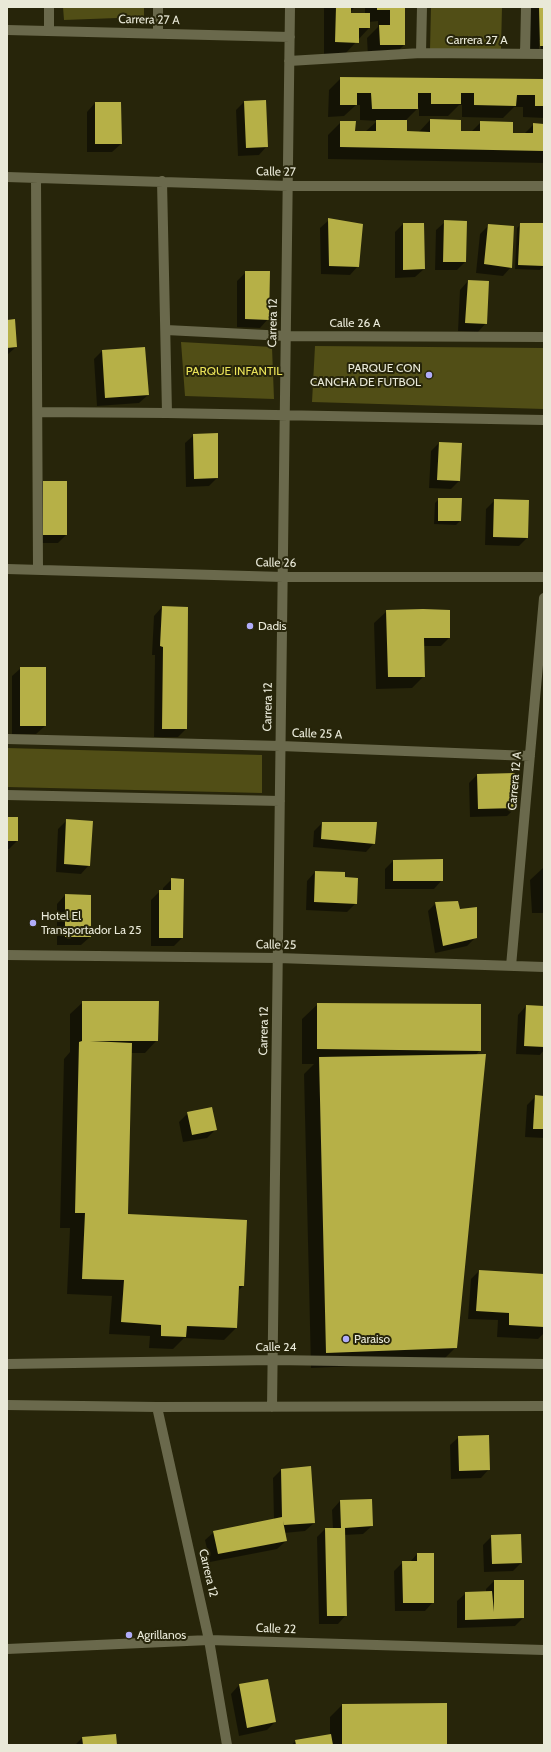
<!DOCTYPE html>
<html>
<head>
<meta charset="utf-8">
<style>
  body { margin:0 }
  #map { position:relative; width:551px; height:1752px; overflow:hidden; background:#27250a; font-family:Cabin,sans-serif }
  canvas { display:block }
  .frame { position:absolute; inset:0; border:8px solid #e9e9d8; pointer-events:none }
</style>
</head>
<body>
<div id="map">
<canvas width="551" height="1752"></canvas>
<div class="frame"></div>
</div>
<script>
const ctx = document.querySelector('canvas').getContext('2d');
ctx.lineJoin = 'round';
function fill(path, color) {
  ctx.fillStyle = color;
  ctx.fill(path, 'evenodd');
}
function toPath(rows) {
  const path = new Path2D();
  for (const r of rows) {
    path.moveTo(r[0], r[1]);
    for (let i = 2; i < r.length; i += 2) path.lineTo(r[i], r[i + 1]);
  }
  return path;
}
function strokePath(path, color, width, dash) {
  ctx.strokeStyle = color;
  ctx.lineWidth = width;
  ctx.lineCap = dash ? 'butt' : 'round';
  ctx.setLineDash(dash || []);
  ctx.stroke(path);
}
function drawText(font, color, halo, rows, align = 'center') {
  ctx.font = font + ' Cabin,sans-serif';
  ctx.lineWidth = 4;
  ctx.setLineDash([]);
  ctx.textBaseline = 'middle';
  ctx.strokeStyle = halo;
  ctx.fillStyle = color;
  for (const [text, x, y, turn = 0] of rows) {
    ctx.save();
    ctx.translate(x, y);
    ctx.rotate((+turn || 0) * Math.PI / 180);
    ctx.textAlign = isNaN(turn) ? turn : align;
    if (halo) ctx.strokeText(text, 0, 0);
    ctx.fillText(text, 0, 0);
    ctx.restore();
  }
}
fill(toPath([
  [63,7,144,7,144,17,64,20],
  [431,7,502,7,501,49,430,50],
  [181,342,272,347,274,399,185,396],
  [315,346,544,348,544,409,312,402],
  [7,748,262,755,262,793,7,787]
]), '#514e16');
fill(toPath([
  [324,7,355,7,350,12,350,14,365,14,365,7,404,7,404,45,392,57,368,57,367,38,378,27,378,21,369,22,369,28,345,54,324,54],
  [527,7,544,7,544,57,528,58],
  [539,40,541,40,541,51,539,51],
  [341,78,544,80,544,118,523,117,523,107,514,107,503,118,462,117,462,105,459,105,448,116,419,116,419,107,406,120,406,132,418,133,430,120,460,132,471,132,481,122,512,134,524,134,534,124,544,125,544,163,328,159,328,135,341,122,354,132,365,132,377,121,360,120,360,105,356,105,344,116,328,117,329,90],
  [244,102,267,146,259,155,238,156,236,110],
  [95,103,121,144,112,152,87,152,87,112],
  [329,220,358,266,350,275,321,274,320,228],
  [445,222,465,262,457,270,435,270,436,230],
  [403,224,424,269,415,277,395,278,395,232],
  [521,224,544,224,544,266,540,270,515,269,517,228],
  [489,225,511,267,503,276,476,273,480,234],
  [246,272,268,319,260,328,237,327,237,281],
  [468,281,486,323,478,332,458,331,460,290],
  [7,321,16,347,7,355],
  [102,351,148,395,139,403,97,406,94,359],
  [194,435,217,478,209,486,186,487,185,443],
  [439,443,459,481,451,489,429,488,431,451],
  [43,482,66,535,58,543,35,543,35,491],
  [439,499,460,521,456,525,434,524,435,503],
  [495,500,527,538,519,546,485,545,486,509],
  [162,607,187,608,186,729,178,737,154,737,155,655,152,655,154,616],
  [387,611,449,638,441,646,423,646,424,676,412,688,376,689,374,623],
  [21,668,45,726,36,734,12,734,12,676],
  [514,774,516,807,507,816,470,817,469,783,477,775],
  [7,818,17,841,9,849,7,849],
  [67,820,89,865,81,874,56,872,58,829],
  [322,823,374,843,366,852,313,847,314,831],
  [393,861,442,880,434,889,385,889,385,869],
  [543,868,544,868,544,913,532,913,530,880],
  [315,872,344,878,356,903,347,912,306,910,307,881],
  [172,879,182,938,174,946,151,946,151,900,160,891,163,891,163,888],
  [65,895,90,937,81,945,57,945,57,904],
  [436,903,459,910,476,937,467,946,435,953,428,911],
  [83,1002,157,1040,145,1053,131,1053,127,1215,244,1285,238,1291,236,1328,224,1340,184,1338,173,1349,149,1348,150,1336,109,1334,112,1296,67,1294,70,1228,60,1228,64,1059,70,1052,70,1014],
  [318,1004,480,1050,475,1056,456,1347,441,1362,311,1368,304,1074,314,1064,302,1064,302,1019],
  [526,1006,544,1007,544,1050,540,1055,516,1054,518,1015],
  [536,1096,544,1097,544,1138,525,1137,527,1105],
  [188,1113,216,1129,207,1138,183,1142,179,1122],
  [479,1271,544,1275,544,1333,538,1339,497,1337,498,1320,468,1319,471,1279],
  [459,1437,489,1469,481,1478,451,1479,450,1445],
  [310,1468,314,1523,305,1531,284,1533,286,1541,277,1549,210,1562,205,1540,214,1532,274,1520,273,1478,281,1470],
  [340,1501,372,1526,363,1534,344,1535,346,1615,338,1624,319,1624,317,1537,325,1529,333,1529,332,1510],
  [492,1536,521,1563,513,1571,484,1572,483,1545],
  [417,1554,433,1602,425,1611,395,1611,394,1571,403,1562,410,1562],
  [494,1581,523,1618,515,1626,457,1628,457,1601,466,1593,486,1592,486,1589],
  [239,1685,275,1722,267,1730,239,1736,231,1694],
  [446,1704,446,1745,291,1745,296,1741,330,1735,330,1717,342,1705],
  [82,1738,116,1745,75,1745]
]), '#0007');
fill(toPath([
  [336,7,351,7,351,13,370,13,370,28,359,28,359,43,335,42],
  [377,7,405,7,405,45,380,45,379,25,390,25,390,10,377,10],
  [539,7,544,7,544,46,540,46],
  [340,77,544,79,544,106,535,106,535,95,517,95,516,106,474,105,474,93,461,93,461,104,431,104,431,93,418,93,418,109,372,109,371,93,357,93,357,105,340,105],
  [266,100,268,147,246,148,244,101],
  [95,102,121,102,122,144,95,144],
  [430,119,461,120,461,131,480,131,480,121,513,122,513,133,533,133,533,123,544,124,544,151,340,147,340,121,356,121,355,131,376,131,376,120,407,120,407,131,430,132],
  [328,218,363,224,359,267,329,266],
  [444,220,467,221,466,262,443,262],
  [403,223,424,223,425,269,403,270],
  [520,223,544,223,544,266,518,265],
  [488,224,514,226,512,268,484,264],
  [245,271,270,271,269,320,245,319],
  [468,280,489,281,487,324,465,323],
  [15,319,17,347,7,348,7,320],
  [145,347,149,395,105,398,102,350],
  [218,433,218,478,194,479,193,434],
  [439,442,462,443,460,481,437,480],
  [43,481,67,481,67,535,43,535],
  [438,498,462,498,461,521,438,521],
  [494,499,529,500,528,538,493,537],
  [162,606,188,607,187,729,162,729,163,647,160,646],
  [423,609,450,610,450,638,424,638,425,677,388,677,386,610],
  [20,667,46,667,46,726,20,726],
  [515,773,517,808,478,809,477,774],
  [7,817,18,817,18,841,7,841],
  [66,819,93,821,90,866,64,864],
  [322,822,377,822,375,844,321,839],
  [443,859,443,881,393,881,393,860],
  [315,871,345,872,345,877,358,878,357,904,314,902],
  [171,878,184,879,183,938,159,938,159,890,171,890],
  [65,894,91,895,91,937,65,937],
  [458,901,460,909,477,907,477,938,443,946,435,902],
  [82,1001,159,1001,158,1041,90,1041,132,1043,128,1214,247,1220,244,1286,239,1286,237,1328,187,1326,186,1337,161,1336,161,1325,121,1322,124,1280,82,1279,85,1213,75,1213,79,1042,82,1041],
  [317,1003,481,1004,481,1051,317,1049],
  [526,1005,544,1006,544,1047,524,1046],
  [486,1054,457,1348,326,1353,319,1057],
  [535,1095,544,1096,544,1129,533,1129],
  [212,1107,217,1130,192,1135,187,1112],
  [479,1270,544,1274,544,1327,509,1325,509,1313,476,1311],
  [489,1435,490,1470,459,1471,458,1436],
  [311,1466,315,1523,284,1525,283,1521,287,1541,218,1554,213,1531,282,1517,281,1469],
  [372,1499,373,1526,345,1528,347,1616,327,1616,325,1528,341,1528,340,1500],
  [521,1534,522,1563,492,1564,491,1535],
  [417,1553,434,1553,434,1603,403,1603,402,1561,417,1561],
  [494,1580,524,1580,524,1618,465,1620,465,1592,492,1591,494,1612],
  [268,1679,276,1722,247,1728,239,1684],
  [447,1703,447,1745,342,1745,342,1704],
  [116,1734,117,1745,83,1745,82,1737],
  [331,1734,333,1745,296,1745,295,1740]
]), '#b6b047');
strokePath(toPath([
  [158,7,158,33],
  [7,30,290,37],
  [49,30,49,7],
  [421,53,422,7],
  [525,54,526,7],
  [289,61,421,53,544,54],
  [7,177,288,186,544,186],
  [36,178,38,569],
  [162,181,167,413],
  [166,330,286,336,544,337],
  [38,412,167,413,544,420],
  [7,569,283,577,544,577],
  [7,739,281,746,530,756],
  [7,795,280,801],
  [7,955,278,958,544,967],
  [511,966,544,598],
  [7,1364,273,1360,544,1364],
  [7,1405,157,1407,544,1406],
  [157,1407,209,1640,227,1745],
  [272,1407,290,7],
  [7,1649,209,1640,544,1650]
]), '#6a694c', 10);
for (const [x, y, r, color] of [
  [429,375,4,"#b1adfa"],
  [250,626,4,"#b1adfa"],
  [33,923,4,"#b1adfa"],
  [346,1339,4,"#b1adfa"],
  [129,1635,4,"#b1adfa"]
]) {
  const dot = new Path2D();
  dot.arc(x, y, r, 0, 2 * Math.PI);
  ctx.fillStyle = color;
  ctx.fill(dot);
  strokePath(dot, '#27250a', 1.5);
}
drawText('12px', '#e9e9d8', '#27250a', [
  ["Carrera 27 A",149,20,1],
  ["Carrera 27 A",477,40],
  ["Calle 27",276,172,1],
  ["Carrera 12",273,323,-89],
  ["Calle 26 A",355,323],
  ["Calle 26",276,563,1],
  ["Carrera 12",268,707,-89],
  ["Calle 25 A",317,734,2],
  ["Carrera 12 A",515,781,-85],
  ["Calle 25",276,945,1],
  ["Carrera 12",264,1031,-89],
  ["Calle 24",276,1347],
  ["Carrera 12",208,1573,77],
  ["Calle 22",276,1629,2]
]);
drawText('12px', '#e9e9d8', '#27250a', [
  ["PARQUE CON",421,368,"right"],
  ["CANCHA DE FUTBOL",421,382,"right"],
  ["Dadis",258,626],
  ["Hotel El",41,916],
  ["Transportador La 25",41,930],
  ["Paraiso",354,1339],
  ["Agrillanos",137,1635]
], 'left');
drawText('12px', '#eae258', '#27250a', [
  ["PARQUE INFANTIL",234,371]
]);
</script>
</body>
</html>
